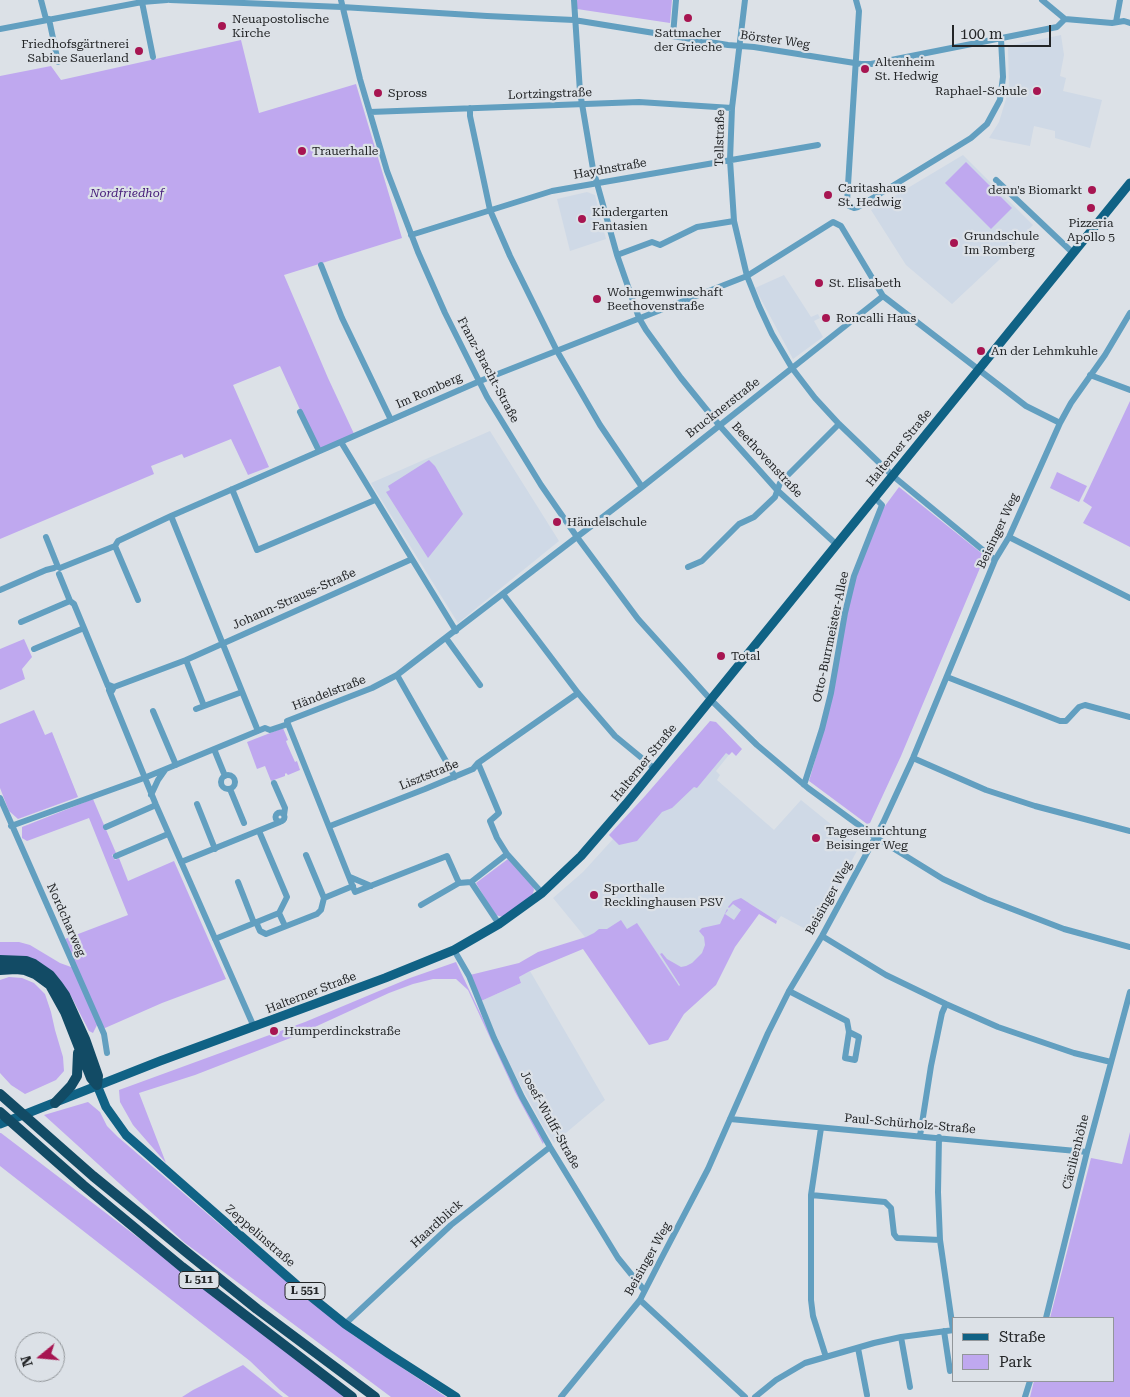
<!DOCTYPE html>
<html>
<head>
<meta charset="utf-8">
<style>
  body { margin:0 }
  #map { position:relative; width:1130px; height:1397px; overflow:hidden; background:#dce1e7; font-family:"Roboto Serif",serif }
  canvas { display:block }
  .legend { position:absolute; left:952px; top:1317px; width:162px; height:65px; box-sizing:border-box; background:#dce1e7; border:1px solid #92969a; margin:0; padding:6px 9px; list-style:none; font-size:15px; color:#232527 }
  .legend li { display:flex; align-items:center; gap:10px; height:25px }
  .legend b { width:25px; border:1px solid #92969a }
  .north { position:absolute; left:15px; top:1332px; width:50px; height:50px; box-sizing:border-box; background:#dce1e7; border:1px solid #92969a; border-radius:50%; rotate:253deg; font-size:14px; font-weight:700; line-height:20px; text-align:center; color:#232527 }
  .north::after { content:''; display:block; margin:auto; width:18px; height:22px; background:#a71551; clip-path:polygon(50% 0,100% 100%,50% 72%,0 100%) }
  .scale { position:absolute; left:952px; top:25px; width:99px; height:22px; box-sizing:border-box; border:2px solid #232527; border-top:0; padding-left:6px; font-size:15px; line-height:18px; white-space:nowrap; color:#232527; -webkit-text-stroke:4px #dce1e7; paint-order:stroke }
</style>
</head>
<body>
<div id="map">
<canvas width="1130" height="1397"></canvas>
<ul class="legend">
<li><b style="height:6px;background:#106285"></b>Straße</li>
<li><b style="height:14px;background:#bfa8ef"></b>Park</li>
</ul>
<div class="north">N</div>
<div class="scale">100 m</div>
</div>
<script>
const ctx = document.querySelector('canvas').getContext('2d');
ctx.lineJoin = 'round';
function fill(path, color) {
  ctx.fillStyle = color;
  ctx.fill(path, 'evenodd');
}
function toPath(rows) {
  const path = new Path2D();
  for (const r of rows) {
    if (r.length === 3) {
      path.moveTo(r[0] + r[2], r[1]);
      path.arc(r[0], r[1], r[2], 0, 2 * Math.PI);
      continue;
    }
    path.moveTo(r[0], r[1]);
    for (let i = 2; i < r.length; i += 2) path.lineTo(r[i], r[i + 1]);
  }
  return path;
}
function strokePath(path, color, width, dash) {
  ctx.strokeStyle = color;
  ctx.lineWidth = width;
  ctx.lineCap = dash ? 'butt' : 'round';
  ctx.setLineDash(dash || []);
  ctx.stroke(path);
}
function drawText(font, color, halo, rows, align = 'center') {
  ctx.font = font + ' "Roboto Serif",serif';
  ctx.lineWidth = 4.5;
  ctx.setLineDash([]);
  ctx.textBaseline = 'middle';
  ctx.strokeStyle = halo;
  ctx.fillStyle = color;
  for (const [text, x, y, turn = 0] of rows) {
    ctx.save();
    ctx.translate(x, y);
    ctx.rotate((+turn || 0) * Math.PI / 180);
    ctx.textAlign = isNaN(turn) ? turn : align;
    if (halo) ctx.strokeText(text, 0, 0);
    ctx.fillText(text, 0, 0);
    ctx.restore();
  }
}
fill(toPath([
  [1061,35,1064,55,1060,76,1066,78,1063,91,1102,100,1090,148,1055,138,1055,131,1034,126,1030,146,989,138,999,122,1009,89,1008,46],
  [963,155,1033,225,998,261,952,304,906,265,871,210],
  [587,192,595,195,606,239,570,251,557,199],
  [784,275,811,317,818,314,820,318,814,321,823,337,793,359,755,288],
  [490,431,559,541,458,623,371,483],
  [714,728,736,746,716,771,720,775,717,780,774,830,801,800,859,847,813,933,781,916,777,921,749,903,682,990,586,947,585,937,553,898,583,872],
  [530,971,605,1100,554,1143,544,1128,509,1064,481,1001,521,983,519,977]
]), '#cfd9e6');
fill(toPath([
  [577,0,672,0,670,23,577,9],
  [241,40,259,113,356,84,402,238,284,275,328,378,355,436,319,451,280,366,233,385,269,467,248,475,231,439,184,458,182,454,151,466,154,474,0,539,0,76,51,66,61,80],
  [966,162,1012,208,991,229,945,183],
  [1130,401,1130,547,1083,523,1092,507,1083,501],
  [429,460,435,466,463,514,428,558,386,492,390,490,388,486],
  [1057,472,1087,486,1079,502,1050,488],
  [899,487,985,556,901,756,870,823,867,824,809,781,825,726,847,613,855,580,882,510],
  [24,639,32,657,22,669,25,679,0,690,0,649],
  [34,710,45,735,52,732,78,797,18,819,9,811,0,788,0,724],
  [710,721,716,722,742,749,736,756,732,752,729,755,726,753,697,788,694,787,672,808,662,812,637,841,619,845,609,835,645,796],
  [283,728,288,740,286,741,287,744,295,762,297,761,300,770,288,775,286,773,285,774,285,776,271,781,265,766,257,769,247,742],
  [93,799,116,853,112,855,115,860,119,858,128,881,174,861,226,979,162,1003,105,1028,97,1025,93,1033,89,1031,70,994,0,958,0,942,19,942,30,945,60,963,71,967,65,939,128,915,89,818,27,841,22,838,22,827],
  [508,859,533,886,534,890,532,896,503,917,495,915,476,883],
  [741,898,777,921,776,924,759,914,735,947,716,985,684,1014,668,1040,649,1045,583,949,530,971,519,977,521,983,481,1001,470,975,519,963,538,952,586,937,594,933,599,929,607,929,621,920,627,929,637,923,679,986,680,985,660,954,662,953,667,959,681,967,686,966,692,963,702,953,705,945,704,937,699,931,702,928,720,924,727,909,728,910,725,914,734,920,741,910,733,904,729,908,728,907,733,901],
  [456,962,493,1040,544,1141,543,1144,515,1092,468,990,456,979,433,979,413,984,389,993,293,1037,195,1075,139,1093,166,1163,133,1125,120,1102,119,1090,305,1022,410,978],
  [9,977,22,978,34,983,45,994,51,1012,55,1030,63,1057,64,1071,56,1080,25,1094,11,1085,0,1073,0,980],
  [88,1102,100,1112,107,1126,118,1137,295,1289,353,1335,446,1397,391,1397,185,1243,44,1115],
  [1130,1132,1130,1397,1030,1397,1034,1381,1114,1381,1114,1318,1050,1318,1091,1158,1122,1164],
  [0,1133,1,1133,347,1397,289,1397,280,1390,250,1361,0,1166],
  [243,1365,283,1397,182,1397,193,1390]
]), '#bfa8ef');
strokePath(toPath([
  [41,0,46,19],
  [170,0,342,7,487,16,574,20,728,45,754,47,861,64,871,64,1057,27,1065,19,1112,23,1124,21,1130,23],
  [341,0,360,79,387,171,418,252,445,313,487,397,541,485,577,537,638,619,711,700,757,745,808,788,875,837,943,879,986,899,1064,929,1130,947],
  [574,0,580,92,593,169,617,255,639,318,646,330,681,378,719,425,777,490,836,544],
  [745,0,732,108,730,160,734,221,747,276,759,306,772,334,792,368,815,398,839,424,893,476,995,560],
  [856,0,859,11,847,201,849,206,854,208,858,207,958,146,971,138,987,124,1000,100,1003,77,1001,39],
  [1042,0,1065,19],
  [142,2,153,57],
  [49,19,58,62],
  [1116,22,1120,0],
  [0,29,142,2,167,0],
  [673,35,676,0],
  [470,108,470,116,490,210,510,256,557,351,600,425,642,487],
  [370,112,639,102,732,108],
  [996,180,1073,253],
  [411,235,552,191,818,145],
  [617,255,652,242,660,245,697,227,734,221],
  [321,265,342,318,391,420],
  [1090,375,1130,390],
  [300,412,319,451],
  [232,489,257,550,375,500],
  [171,516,258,731],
  [46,537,58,567],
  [1009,537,1130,598],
  [115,546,138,600],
  [412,559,456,631],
  [688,567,702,561,739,524,754,517,775,497,780,483,839,424],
  [60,568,115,546,118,541,171,516,480,381,747,276,833,222,841,226,883,296,1026,406,1060,423],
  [59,574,70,601,74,604,108,686],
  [0,590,46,570,54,568],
  [503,594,578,693,615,736,655,769],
  [21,622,70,601],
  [446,638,480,685],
  [34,649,84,628],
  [186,660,412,559,341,442],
  [397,675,455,777],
  [947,677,1060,721,1066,721,1079,707,1085,705,1130,717],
  [114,687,112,691,109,690,109,685,114,687,186,660,204,706,242,692],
  [109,690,156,805,254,1027],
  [196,709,204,706],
  [153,711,176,765],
  [288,724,355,892,447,856,459,883],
  [214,749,225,776],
  [913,758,986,790,1035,806,1130,831],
  [478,763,499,813,490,821,497,838,507,854,542,893],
  [228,782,7],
  [274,783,285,808,284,815],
  [804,785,822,729,831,693,845,613,854,576,882,505,875,498],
  [230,789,244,823],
  [151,795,158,780,165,770],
  [0,798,104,1034,107,1053],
  [197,804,215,849],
  [280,817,4.5],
  [11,826,144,778,265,728,270,730,288,724,287,721,372,688,397,675,642,487,883,296],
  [330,826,425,789,473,769,478,763,578,693],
  [106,827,156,805],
  [306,855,324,898],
  [116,856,168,834],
  [181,862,280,822],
  [350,877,371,886],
  [238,882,254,923],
  [421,905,459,883,471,882],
  [279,913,285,926],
  [256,922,260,931,266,934,317,914,321,910,324,898,353,886],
  [499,924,471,882,507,854],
  [822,936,886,975,946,1004,998,1027,1074,1053,1111,1062],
  [215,939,279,913,287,897,259,831],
  [454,950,469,976,494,1038,522,1097,550,1147,618,1258,644,1290],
  [789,991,847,1021,849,1032,845,1058,855,1060,859,1037,849,1032],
  [730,1119,1087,1152],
  [821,1128,811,1195,811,1300,813,1316,826,1357],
  [920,1136,931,1066,942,1013,946,1004],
  [939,1137,938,1192,940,1240,953,1330],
  [811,1195,885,1202,891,1208,894,1234,897,1238,940,1240],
  [640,1300,745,1397],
  [1046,1318,1087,1152,1130,992],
  [345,1324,451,1225,550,1147],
  [944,1331,950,1371],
  [901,1337,910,1387],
  [858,1348,867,1395],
  [561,1397,640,1300,660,1261,708,1169,768,1033,789,991,822,936,883,823,913,758,995,560,1009,537,1060,423,1071,403,1105,355,1130,313],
  [755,1397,776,1380,805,1363,874,1343,901,1337,954,1330],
  [1025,1397,1030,1381]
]), '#629fc0', 6);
strokePath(toPath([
  [97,1085,106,1107,126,1135,299,1287,345,1324,389,1354,456,1397],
  [0,1124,160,1061,385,978,454,950,499,924,542,893,581,856,626,804,1130,183]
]), '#106285', 9);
strokePath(toPath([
  [0,960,26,961,34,964,50,975,58,985,65,995,85,1039,98,1076,97,1085],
  [0,970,16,969,25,970,35,974,50,985,65,1012,91,1078,97,1085],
  [0,1094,93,1176,190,1255,257,1309,375,1397],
  [55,1103,71,1086,77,1076,78,1053],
  [0,1112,83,1185,182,1267,352,1397]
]), '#124b65', 10);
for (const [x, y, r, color] of [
  [688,18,5,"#a71551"],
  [222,26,5,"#a71551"],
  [139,51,5,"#a71551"],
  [865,69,5,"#a71551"],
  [1037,91,5,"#a71551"],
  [378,93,5,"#a71551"],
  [302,151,5,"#a71551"],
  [1092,190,5,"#a71551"],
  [828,195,5,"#a71551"],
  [1091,208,5,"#a71551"],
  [582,219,5,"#a71551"],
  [954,243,5,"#a71551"],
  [819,283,5,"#a71551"],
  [597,299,5,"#a71551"],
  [826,318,5,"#a71551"],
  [981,351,5,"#a71551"],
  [557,522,5,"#a71551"],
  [721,656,5,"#a71551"],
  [816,838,5,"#a71551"],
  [594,895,5,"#a71551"],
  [274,1031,5,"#a71551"]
]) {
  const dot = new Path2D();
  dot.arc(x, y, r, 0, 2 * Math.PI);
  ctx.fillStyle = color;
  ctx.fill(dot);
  strokePath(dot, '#dce1e7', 2);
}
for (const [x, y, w] of [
  [199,1280,40],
  [305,1291,40]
]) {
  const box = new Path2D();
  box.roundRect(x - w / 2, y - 8.5, w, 17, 4);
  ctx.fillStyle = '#dce1e7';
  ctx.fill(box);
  strokePath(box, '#232527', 1);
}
drawText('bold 11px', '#232527', null, [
  ["L 511",199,1280],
  ["L 551",305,1291]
]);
drawText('12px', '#232527', '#dce1e7', [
  ["Neuapostolische",232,19],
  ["Kirche",232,33],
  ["Sattmacher",688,33,"center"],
  ["der Grieche",688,47,"center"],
  ["Friedhofsgärtnerei",129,44,"right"],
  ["Sabine Sauerland",129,58,"right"],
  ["Altenheim",875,62],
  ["St. Hedwig",875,76],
  ["Raphael-Schule",1027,91,"right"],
  ["Spross",388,93],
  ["Trauerhalle",312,151],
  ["Caritashaus",838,188],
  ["St. Hedwig",838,202],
  ["denn's Biomarkt",1082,190,"right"],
  ["Kindergarten",592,212],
  ["Fantasien",592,226],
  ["Pizzeria",1091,223,"center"],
  ["Apollo 5",1091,237,"center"],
  ["Grundschule",964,236],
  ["Im Romberg",964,250],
  ["St. Elisabeth",829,283],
  ["Wohngemwinschaft",607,292],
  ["Beethovenstraße",607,306],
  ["Roncalli Haus",836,318],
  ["An der Lehmkuhle",991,351],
  ["Händelschule",567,522],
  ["Total",731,656],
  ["Tageseinrichtung",826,831],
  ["Beisinger Weg",826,845],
  ["Sporthalle",604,888],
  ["Recklinghausen PSV",604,902],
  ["Humperdinckstraße",284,1031]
], 'left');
drawText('12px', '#232527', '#dce1e7', [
  ["Börster Weg",775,40,8],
  ["Lortzingstraße",550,94,-2],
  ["Tellstraße",720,138,-89],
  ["Haydnstraße",610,169,-10],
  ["Franz-Bracht-Straße",488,370,62],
  ["Im Romberg",429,391,-24],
  ["Brucknerstraße",723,408,-38],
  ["Halterner Straße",899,448,-51],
  ["Beethovenstraße",767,460,47],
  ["Beisinger Weg",998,531,-65],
  ["Johann-Strauss-Straße",294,599,-24],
  ["Otto-Burrmeister-Allee",831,637,-78],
  ["Händelstraße",329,693,-21],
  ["Halterner Straße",644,763,-51],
  ["Lisztstraße",429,775,-22],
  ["Beisinger Weg",829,898,-61],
  ["Nordcharweg",66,920,66],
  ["Halterner Straße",311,993,-21],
  ["Josef-Wulff-Straße",550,1120,61],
  ["Paul-Schürholz-Straße",910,1124,5],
  ["Cäcilienhöhe",1076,1152,-76],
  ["Haardblick",437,1224,-42],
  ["Zeppelinstraße",260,1236,41],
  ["Beisinger Weg",648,1259,-61]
]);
drawText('italic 12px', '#431977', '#dce1e7', [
  ["Nordfriedhof",127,193]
]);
</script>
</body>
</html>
